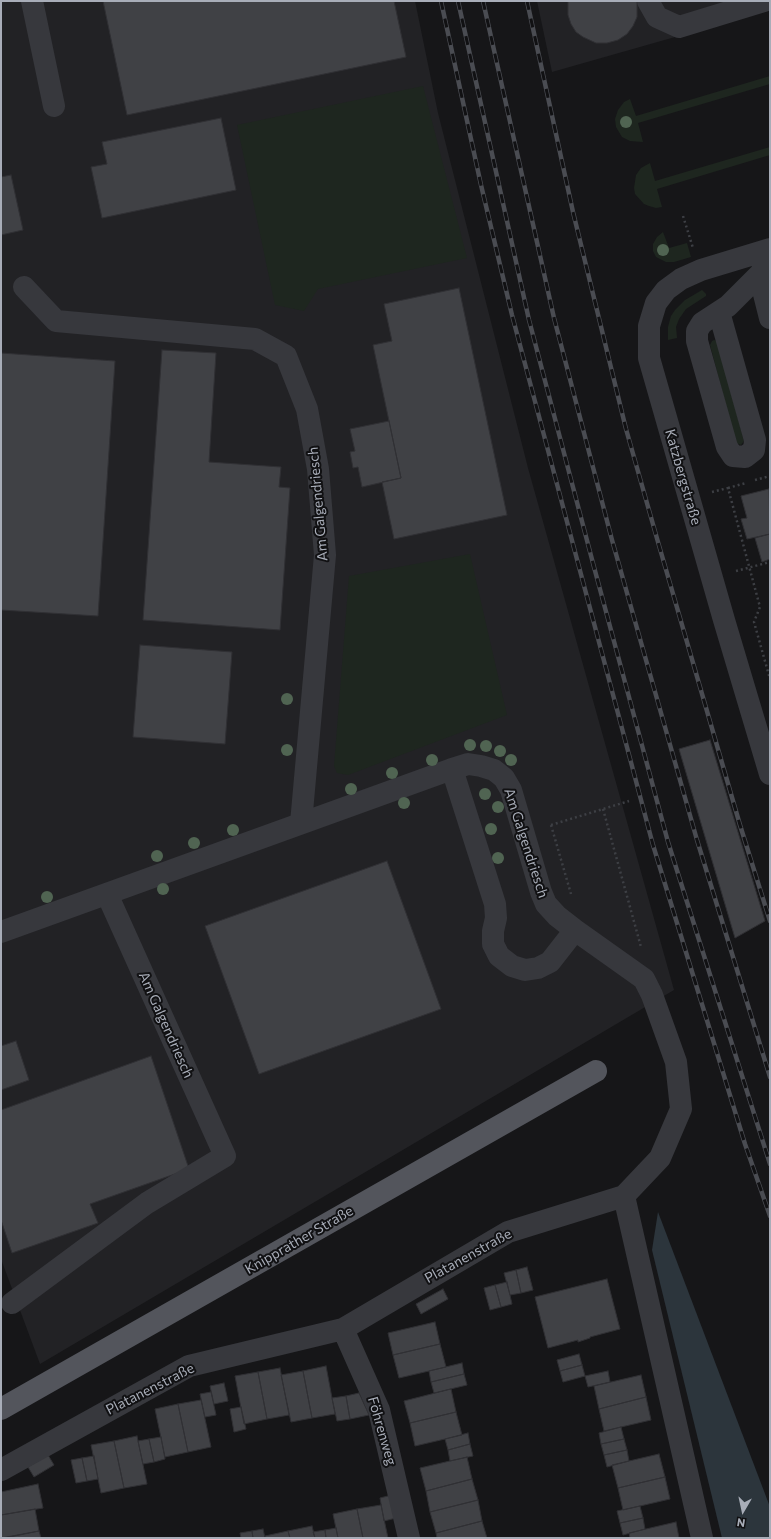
<!DOCTYPE html>
<html>
<head>
<meta charset="utf-8">
<style>
  body { margin:0 }
  #map { position:relative; width:771px; height:1539px; overflow:hidden; background:#161618; font-family:Commissioner,sans-serif }
  canvas { display:block }
  .frame { position:absolute; inset:0; border:2px solid #a8adb8; pointer-events:none }
  .north { position:absolute; left:723px; top:1491px; width:40px; height:40px; -webkit-text-stroke:3px #111113; paint-order:stroke; rotate:189deg; font-size:11px; font-weight:700; line-height:16px; text-align:center; color:#a8adb8 }
  .north::after { content:''; display:block; margin:auto; width:14px; height:18px; background:#a8adb8; clip-path:polygon(50% 0,100% 100%,50% 72%,0 100%) }
</style>
</head>
<body>
<div id="map">
<canvas width="771" height="1539"></canvas>
<div class="frame"></div>
<div class="north">N</div>
</div>
<script>
const ctx = document.querySelector('canvas').getContext('2d');
ctx.lineJoin = 'round';
function fill(path, color) {
  ctx.fillStyle = color;
  ctx.fill(path, 'evenodd');
}
function toPath(rows) {
  const path = new Path2D();
  for (const r of rows) {
    path.moveTo(r[0], r[1]);
    for (let i = 2; i < r.length; i += 2) path.lineTo(r[i], r[i + 1]);
  }
  return path;
}
function strokePath(path, color, width, dash) {
  ctx.strokeStyle = color;
  ctx.lineWidth = width;
  ctx.lineCap = dash ? 'butt' : 'round';
  ctx.setLineDash(dash || []);
  ctx.stroke(path);
}
function drawText(font, color, halo, rows, align = 'center') {
  ctx.font = font + ' Commissioner,sans-serif';
  ctx.lineWidth = 4;
  ctx.setLineDash([]);
  ctx.textBaseline = 'middle';
  ctx.strokeStyle = halo;
  ctx.fillStyle = color;
  for (const [text, x, y, turn = 0] of rows) {
    ctx.save();
    ctx.translate(x, y);
    ctx.rotate((+turn || 0) * Math.PI / 180);
    ctx.textAlign = isNaN(turn) ? turn : align;
    if (halo) ctx.strokeText(text, 0, 0);
    ctx.fillText(text, 0, 0);
    ctx.restore();
  }
}
fill(toPath([
  [1,1,415,1,438,113,528,468,674,990,40,1364,1,1259],
  [537,1,770,1,770,10,552,72]
]), '#222225');
fill(toPath([
  [770,76,770,84,638,123,643,142,630,141,622,137,616,127,615,119,618,110,624,102,630,99,636,116],
  [423,86,467,258,318,289,304,311,275,305,237,125],
  [770,147,770,155,657,189,662,207,656,208,649,206,644,204,635,194,634,188,636,175,641,168,650,163,655,181],
  [663,232,669,248,687,243,691,257,674,262,666,262,656,257,653,251,653,244,657,237],
  [702,290,706,294,706,296,686,309,679,319,676,327,677,338,668,340,668,327,671,316,675,310,685,300],
  [714,340,717,341,744,441,741,445,736,443,710,345,712,341],
  [470,554,507,715,348,775,337,773,334,766,349,576]
]), '#1e261f');
fill(toPath([
  [658,1212,770,1507,770,1538,722,1538,652,1250]
]), '#2c353c');
const building = toPath([
  [103,1,394,1,406,57,127,115,103,1],
  [568,1,637,1,637,17,633,26,627,34,618,40,607,43,596,43,583,37,576,32,571,24,568,15,568,1],
  [221,118,236,190,102,218,91,167,107,164,102,142,221,118],
  [11,175,23,230,1,235,1,177,11,175],
  [459,288,507,515,394,539,382,482,401,478,373,345,392,341,384,304,459,288],
  [162,350,216,353,209,462,281,467,279,487,290,488,280,630,143,620,162,350],
  [1,353,115,361,98,616,1,610,1,353],
  [389,421,401,478,362,487,358,467,353,468,350,452,355,451,350,429,389,421],
  [769,489,770,534,747,539,741,519,747,518,741,496,769,489],
  [770,534,770,559,762,562,755,538,770,534],
  [140,645,232,652,225,744,133,737,140,645],
  [710,740,765,921,735,938,679,749,710,740],
  [387,861,441,1009,259,1074,205,926,387,861],
  [16,1041,29,1080,1,1090,1,1046,16,1041],
  [151,1056,189,1169,90,1204,98,1223,12,1253,1,1220,1,1110,151,1056],
  [527,1267,533,1290,521,1293,516,1270,527,1267],
  [516,1270,521,1293,510,1295,504,1273,516,1270],
  [607,1279,620,1329,590,1337,590,1338,578,1342,578,1340,548,1348,535,1297,607,1279],
  [507,1282,512,1304,501,1307,495,1285,507,1282],
  [495,1285,501,1307,490,1310,484,1288,495,1285],
  [443,1289,448,1299,421,1314,416,1304,443,1289],
  [435,1322,440,1344,393,1355,388,1333,435,1322],
  [440,1344,446,1367,399,1378,393,1355,440,1344],
  [579,1354,582,1365,560,1371,557,1360,579,1354],
  [462,1363,464,1374,431,1382,429,1371,462,1363],
  [582,1365,585,1376,563,1382,560,1371,582,1365],
  [326,1366,335,1414,312,1418,303,1371,326,1366],
  [280,1368,289,1415,267,1419,258,1372,280,1368],
  [303,1371,312,1418,291,1422,281,1375,303,1371],
  [608,1371,610,1382,588,1387,585,1376,608,1371],
  [258,1372,267,1419,244,1424,235,1376,258,1372],
  [464,1374,467,1385,434,1393,431,1382,464,1374],
  [641,1375,646,1397,599,1409,594,1386,641,1375],
  [224,1383,228,1401,214,1404,210,1386,224,1383],
  [451,1389,456,1412,410,1423,404,1401,451,1389],
  [211,1392,216,1415,205,1417,200,1394,211,1392],
  [359,1393,369,1415,350,1419,346,1396,359,1393],
  [346,1396,350,1419,337,1421,332,1398,346,1396],
  [646,1397,651,1420,604,1431,599,1409,646,1397],
  [201,1400,211,1447,188,1452,178,1404,201,1400],
  [178,1404,188,1452,165,1457,155,1409,178,1404],
  [241,1407,246,1429,234,1432,230,1409,241,1407],
  [456,1412,462,1435,415,1446,410,1423,456,1412],
  [621,1427,624,1439,601,1444,599,1433,621,1427],
  [468,1433,470,1444,448,1450,445,1439,468,1433],
  [137,1436,147,1484,124,1488,114,1441,137,1436],
  [161,1437,165,1459,154,1462,149,1439,161,1437],
  [149,1439,154,1462,143,1464,138,1441,149,1439],
  [624,1439,627,1450,604,1455,601,1444,624,1439],
  [114,1441,124,1488,101,1493,91,1445,114,1441],
  [470,1444,473,1456,450,1461,448,1450,470,1444],
  [627,1450,629,1461,607,1467,604,1455,627,1450],
  [659,1454,665,1477,618,1488,612,1465,659,1454],
  [48,1455,54,1465,34,1477,28,1467,48,1455],
  [94,1456,98,1479,87,1481,82,1458,94,1456],
  [467,1457,472,1479,426,1491,420,1468,467,1457],
  [82,1458,87,1481,76,1483,71,1460,82,1458],
  [665,1477,670,1499,623,1510,618,1488,665,1477],
  [472,1479,478,1500,430,1512,426,1491,472,1479],
  [38,1484,43,1508,1,1515,1,1492,38,1484],
  [392,1495,396,1518,384,1521,380,1498,392,1495],
  [478,1500,482,1521,436,1533,430,1512,478,1500],
  [381,1505,388,1538,363,1538,357,1509,381,1505],
  [640,1506,643,1518,620,1523,617,1511,640,1506],
  [35,1509,39,1531,1,1538,1,1515,35,1509],
  [357,1509,363,1538,338,1538,333,1514,357,1509],
  [643,1518,645,1529,623,1535,620,1523,643,1518],
  [482,1521,487,1538,437,1538,436,1533,482,1521],
  [676,1522,679,1538,630,1538,629,1533,676,1522],
  [312,1526,315,1538,290,1538,288,1531,312,1526],
  [336,1528,338,1538,326,1538,325,1530,336,1528],
  [263,1529,265,1538,253,1538,252,1531,263,1529],
  [325,1530,326,1538,315,1538,313,1532,325,1530],
  [39,1531,41,1538,5,1538,39,1531],
  [252,1531,253,1538,241,1538,240,1533,252,1531],
  [288,1531,290,1538,265,1538,265,1536,288,1531]
]);
fill(building, '#404145');
strokePath(building, '#303034', 1);
strokePath(toPath([
  [683,216,693,248],
  [755,480,770,476],
  [728,488,746,483],
  [712,492,728,488,760,607,754,622,770,679],
  [736,571,770,562],
  [603,809,641,947],
  [551,825,571,894],
  [551,825,629,801]
]), '#3d3f44', 2.5, [2, 3]);
strokePath(toPath([
  [32,1,54,106],
  [648,1,657,17,679,27,764,1],
  [770,249,701,270,681,279,666,290,656,303,649,326,649,358,724,620,770,774],
  [765,264,761,273,763,290,770,318],
  [24,287,56,321,255,339,286,356,307,409,318,469,325,555,301,823],
  [719,312,755,440,754,450,745,457,733,456,727,447,697,341,697,331,702,323,728,306,761,273],
  [452,769,495,904,496,918,493,931,493,944,499,956,512,966,525,970,538,968,550,962,575,930],
  [1,932,452,769,468,764,481,766,494,770,504,778,511,790,541,892,546,904,557,916,575,930,644,979,652,995,676,1062,681,1109,660,1158,624,1196],
  [12,1303,147,1203,225,1156,107,894],
  [343,1329,379,1410,409,1538],
  [1,1470,189,1366,343,1329,508,1232,624,1196,702,1538]
]), '#37383d', 22);
strokePath(toPath([
  [1,1409,596,1071]
]), '#53555c', 22);
const rail = toPath([
  [441,1,481,185,512,315,653,845,745,1144,770,1216],
  [458,1,529,320,594,567,668,842,770,1164],
  [483,1,554,318,612,540,697,840,770,1077],
  [527,1,573,212,626,429,658,542,740,825,770,921]
]);
strokePath(rail, '#4a4c52', 4.5);
strokePath(rail, '#111113', 3, [9]);
ctx.fillStyle = '#506452';
for (const [x, y] of [
  [626,122],
  [663,250],
  [287,699],
  [470,745],
  [486,746],
  [287,750],
  [500,751],
  [432,760],
  [511,760],
  [392,773],
  [351,789],
  [485,794],
  [404,803],
  [498,807],
  [491,829],
  [233,830],
  [194,843],
  [157,856],
  [498,858],
  [163,889],
  [47,897]
]) {
  ctx.beginPath();
  ctx.arc(x, y, 6, 0, 2 * Math.PI);
  ctx.fill();
}
drawText('14px', '#a8adb8', '#111113', [
  ["Katzbergstraße",683,477,74],
  ["Am Galgendriesch",318,504,-95],
  ["Am Galgendriesch",526,843,72],
  ["Am Galgendriesch",166,1025,66],
  ["Knipprather Straße",299,1240,-30],
  ["Platanenstraße",468,1256,-29],
  ["Platanenstraße",150,1389,-27],
  ["Föhrenweg",382,1431,74]
]);
</script>
</body>
</html>
